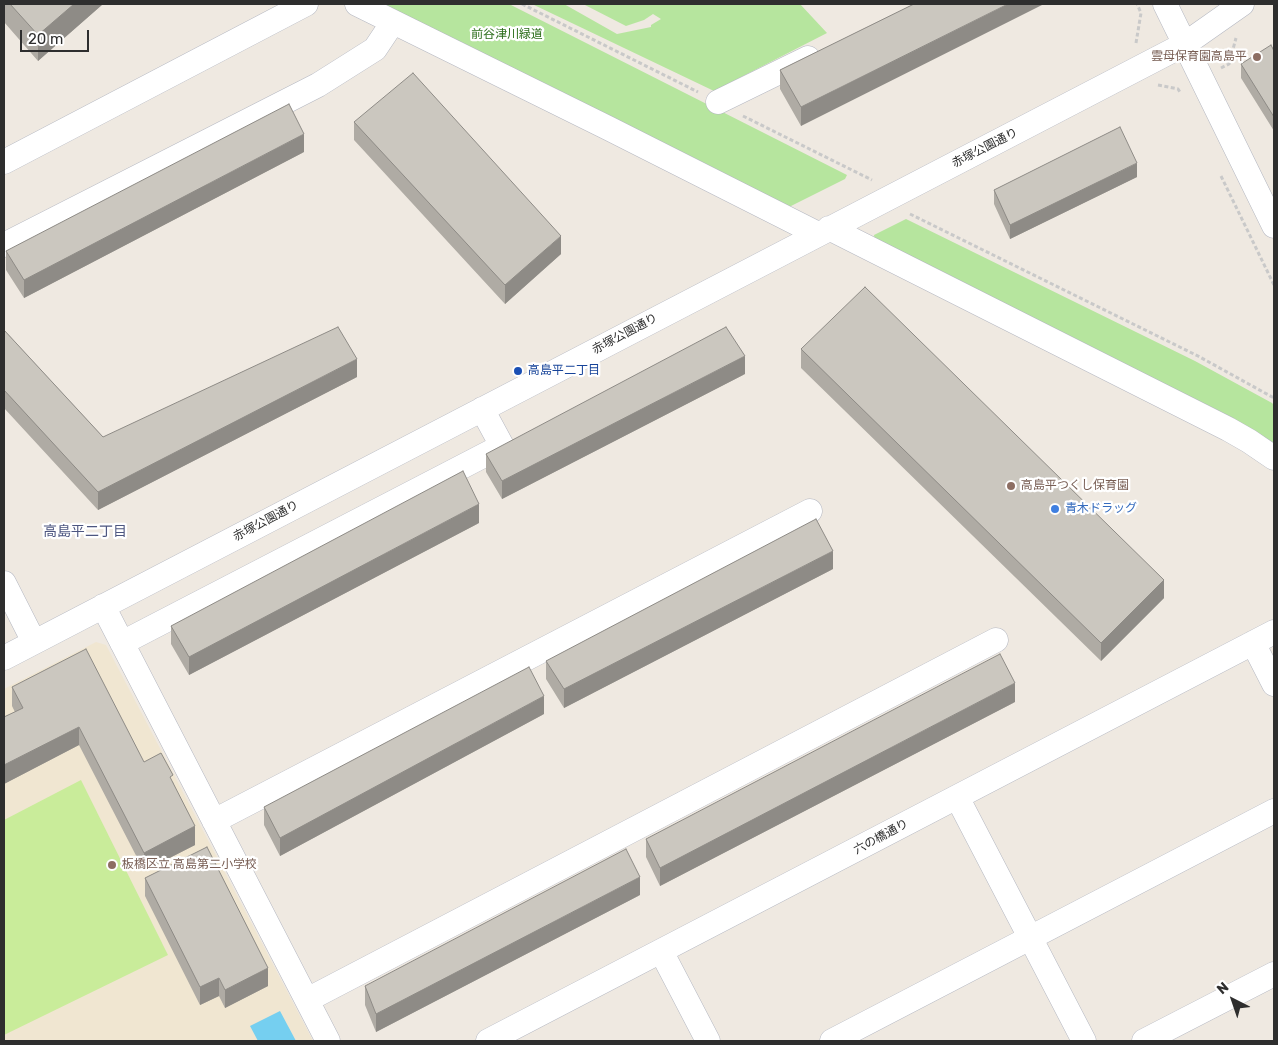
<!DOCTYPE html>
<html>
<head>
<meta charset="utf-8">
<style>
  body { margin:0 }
  #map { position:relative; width:1278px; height:1045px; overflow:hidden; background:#efe9e1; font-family:Rubik,sans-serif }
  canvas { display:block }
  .frame { position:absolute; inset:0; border:5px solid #2e2e2e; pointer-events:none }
  .north { position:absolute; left:1208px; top:975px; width:50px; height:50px; -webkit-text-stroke:4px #fff; paint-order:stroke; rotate:319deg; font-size:14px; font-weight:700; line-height:20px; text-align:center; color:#2e2e2e }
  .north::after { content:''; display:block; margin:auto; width:18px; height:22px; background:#2e2e2e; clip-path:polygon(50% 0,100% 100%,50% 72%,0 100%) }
  .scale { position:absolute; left:20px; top:30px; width:69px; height:22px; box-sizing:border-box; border:2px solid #2e2e2e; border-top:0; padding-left:6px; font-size:15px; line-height:18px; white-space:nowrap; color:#2e2e2e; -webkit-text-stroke:4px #fff; paint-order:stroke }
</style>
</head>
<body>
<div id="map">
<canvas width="1278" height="1045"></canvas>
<div class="frame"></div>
<div class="north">N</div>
<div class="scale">20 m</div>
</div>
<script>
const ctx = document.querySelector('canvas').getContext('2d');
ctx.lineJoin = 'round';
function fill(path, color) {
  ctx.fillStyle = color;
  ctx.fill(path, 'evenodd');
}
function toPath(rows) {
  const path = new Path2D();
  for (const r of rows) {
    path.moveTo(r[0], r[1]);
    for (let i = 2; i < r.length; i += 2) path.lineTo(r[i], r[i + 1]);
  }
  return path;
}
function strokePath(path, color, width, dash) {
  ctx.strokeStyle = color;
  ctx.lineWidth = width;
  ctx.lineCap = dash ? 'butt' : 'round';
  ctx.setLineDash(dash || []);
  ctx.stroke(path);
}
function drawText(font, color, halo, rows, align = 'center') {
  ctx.font = font + ' Rubik,"Noto Sans JP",sans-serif';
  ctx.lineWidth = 4.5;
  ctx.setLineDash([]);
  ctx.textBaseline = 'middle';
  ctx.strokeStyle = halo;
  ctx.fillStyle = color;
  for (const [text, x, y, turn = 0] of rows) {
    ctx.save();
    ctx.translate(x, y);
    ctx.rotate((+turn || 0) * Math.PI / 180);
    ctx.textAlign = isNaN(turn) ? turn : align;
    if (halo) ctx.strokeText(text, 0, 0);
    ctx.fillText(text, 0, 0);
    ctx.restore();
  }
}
fill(toPath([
  [96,642,106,645,313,1041,4,1041,4,689]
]), '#f0e6d1');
fill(toPath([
  [382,4,509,4,847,175,845,179,789,207],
  [532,4,564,4,617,34,651,27,651,25,661,19,653,14,644,20,626,26,583,4,800,4,827,33,714,91],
  [906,219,1195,361,1272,403,1274,405,1274,451,875,242,874,235]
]), '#b6e59e');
fill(toPath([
  [81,780,168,955,4,1035,4,820]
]), '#c9ec9a');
fill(toPath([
  [280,1011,296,1041,258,1041,250,1026]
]), '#75cff0');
const minor = toPath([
  [357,4,608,128,818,234],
  [1165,4,1274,226],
  [718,102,808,58],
  [4,162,306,4],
  [829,228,1228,429,1249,441,1274,458],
  [4,245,318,85,375,49,393,22],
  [4,583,34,642],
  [103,606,328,1041],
  [122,643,502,446,482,409],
  [1253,643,1274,684],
  [4,658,1185,44,1242,4],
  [957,797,1084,1041],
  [214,821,810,511],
  [661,951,708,1041],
  [307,1000,996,640],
  [488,1041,1274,632],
  [832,1041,1274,811],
  [1144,1041,1274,974]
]);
strokePath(minor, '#b4b7c1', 25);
strokePath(toPath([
  [522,4,698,92],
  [1136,43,1141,13,1137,4],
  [1221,68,1229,64,1236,38],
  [1158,85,1178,89,1180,92],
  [743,116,872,180],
  [1221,176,1274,285],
  [910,214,1198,356,1274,398]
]), '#c9c9c9', 3, [4, 2.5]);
strokePath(minor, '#fff', 24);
fill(toPath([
  [4,4,103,4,38,61,4,22],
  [914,4,801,126,780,89,780,70],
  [1274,51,1274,131,1241,78,1241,64],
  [354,122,561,254,505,304,354,140],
  [304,152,24,298,6,270,6,251],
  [1137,177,1010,239,994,204,994,190],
  [4,330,103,437,357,377,98,510,4,408],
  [801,349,1164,598,1101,661,801,368],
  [745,374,502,499,486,472,486,454],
  [479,523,189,675,171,644,171,626],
  [833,569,564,708,546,679,546,661],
  [12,687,144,762,173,782,195,845,144,871,79,745,4,784,4,717,15,712,12,706],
  [1015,702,660,886,646,857,646,839],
  [544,714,280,856,264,825,264,807],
  [145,878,268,986,225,1008,219,996,200,1005,145,896],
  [640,895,376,1032,365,1005,365,986]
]), '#afaba4');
fill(toPath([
  [74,4,103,4,38,61,38,35],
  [1008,4,1044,4,801,126,801,107],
  [304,134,304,152,24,298,24,280],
  [1137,163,1137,177,1010,239,1010,225],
  [561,236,561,254,505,304,505,285],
  [745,356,745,374,502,499,502,481],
  [357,359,357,377,98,510,98,492],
  [479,504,479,523,189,675,189,657],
  [833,551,833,569,564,708,564,689],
  [1164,580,1164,598,1101,661,1101,643],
  [1015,683,1015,702,660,886,660,868],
  [544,696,544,714,280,856,280,838],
  [79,727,79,745,4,784,4,765],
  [195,826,195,845,144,871,144,853],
  [640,877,640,895,376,1032,376,1014],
  [268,968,268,986,225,1008,225,990],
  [219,978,219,996,200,1005,200,987]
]), '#8e8b86');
const building = toPath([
  [10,4,74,4,38,35,10,4],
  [914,4,1008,4,801,107,780,70,914,4],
  [1271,45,1274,51,1274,117,1241,64,1271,45],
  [413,73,561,236,505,285,354,122,413,73],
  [289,104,304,134,24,280,6,251,289,104],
  [1120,127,1137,163,1010,225,994,190,1120,127],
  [865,287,1164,580,1101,643,801,349,865,287],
  [338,327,357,359,98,492,4,390,4,330,103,437,338,327],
  [726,327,745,356,502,481,486,454,726,327],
  [463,471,479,504,189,657,171,626,463,471],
  [816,519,833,551,564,689,546,661,816,519],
  [86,649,144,762,161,753,173,775,170,777,195,826,144,853,79,727,4,765,4,717,23,708,12,687,86,649],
  [1000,654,1015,683,660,868,646,839,1000,654],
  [529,667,544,696,280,838,264,807,529,667],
  [207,847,268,968,225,990,219,978,200,987,145,878,207,847],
  [626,849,640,877,376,1014,365,986,626,849]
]);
fill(building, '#cbc7bf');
strokePath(building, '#8e8b86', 1);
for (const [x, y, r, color] of [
  [1257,57,5,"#8d6e63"],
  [518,371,5,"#1a4fb4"],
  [1011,486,5,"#8d6e63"],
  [1055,509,5,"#3f7fe0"],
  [112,865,5,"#8d6e63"]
]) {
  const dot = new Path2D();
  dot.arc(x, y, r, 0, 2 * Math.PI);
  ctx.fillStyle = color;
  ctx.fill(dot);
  strokePath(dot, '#fff', 2);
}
drawText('12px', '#2c6e1b', '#fff', [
  ["前谷津川緑道",507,35]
]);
drawText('12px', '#785e54', '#fff', [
  ["雲母保育園高島平",1247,57,"right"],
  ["高島平つくし保育園",1021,486],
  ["板橋区立 高島第二小学校",122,865]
], 'left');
drawText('12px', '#2e2e2e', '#fff', [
  ["赤塚公園通り",985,148,-27],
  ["赤塚公園通り",625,334,-28],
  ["赤塚公園通り",266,521,-28],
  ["六の橋通り",881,837,-28]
]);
drawText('12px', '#164399', '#fff', [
  ["高島平二丁目",528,371]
], 'left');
drawText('12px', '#366cbe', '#fff', [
  ["青木ドラッグ",1065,509]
], 'left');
drawText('14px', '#4d5680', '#fff', [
  ["高島平二丁目",85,532]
]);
</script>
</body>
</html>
